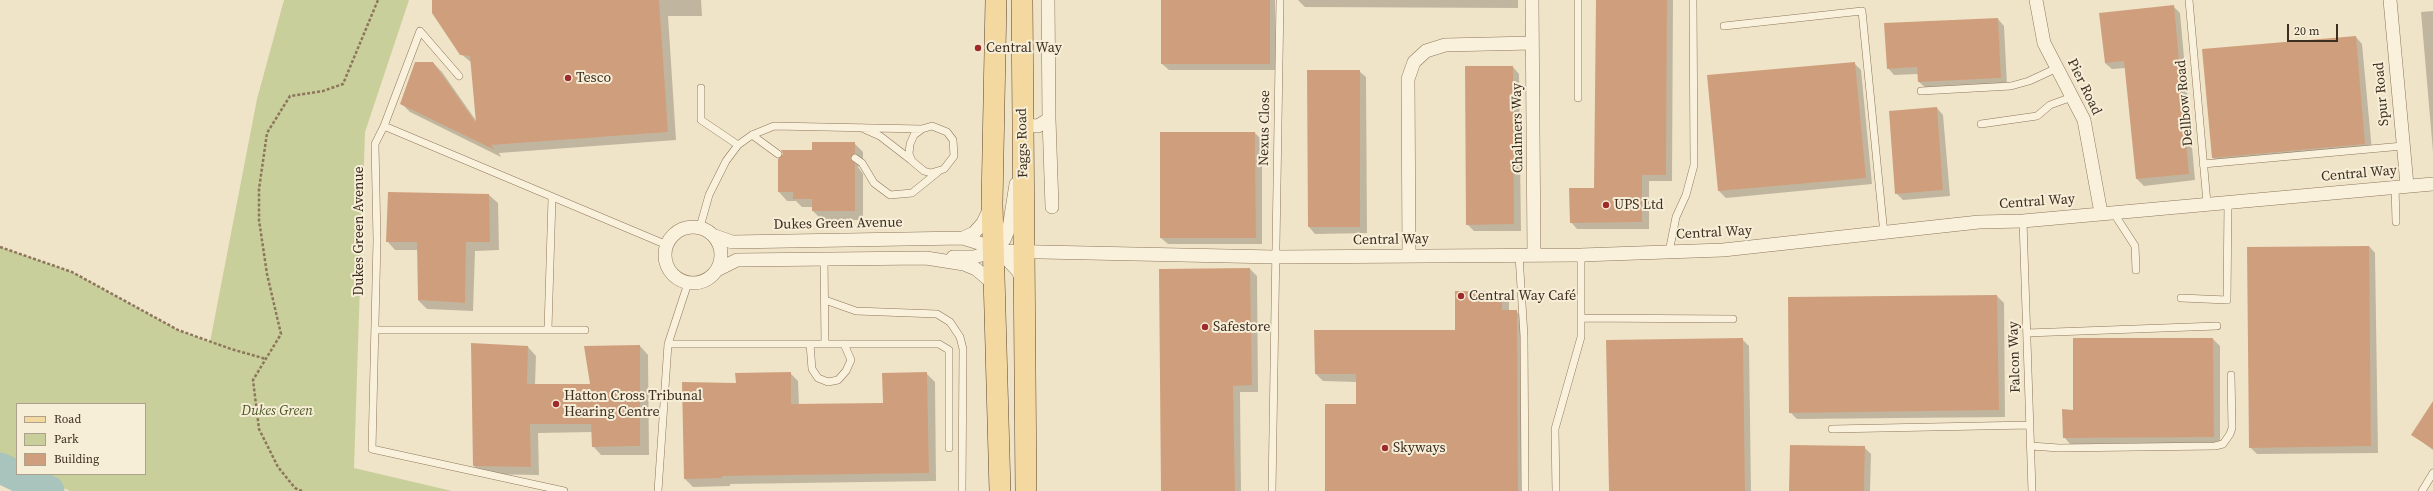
<!DOCTYPE html>
<html>
<head>
<meta charset="utf-8">
<style>
  body { margin:0 }
  #map { position:relative; width:2433px; height:491px; overflow:hidden; background:#f0e4c8; font-family:"Source Serif 4",serif }
  canvas { display:block }
  .legend { position:absolute; left:16px; top:403px; width:130px; height:72px; box-sizing:border-box; background:#f7eed8; border:1px solid #ada18e; margin:0; padding:5px 7px; list-style:none; font-size:12px; color:#3d2e20 }
  .legend li { display:flex; align-items:center; gap:8px; height:20px }
  .legend b { width:20px; border:1px solid #ada18e }
  .scale { position:absolute; left:2287px; top:24px; width:51px; height:18px; box-sizing:border-box; border:2px solid #3d2e20; border-top:0; padding-left:5px; font-size:12px; line-height:14px; white-space:nowrap; color:#3d2e20; -webkit-text-stroke:3px #f7eed8; paint-order:stroke }
</style>
</head>
<body>
<div id="map">
<canvas width="2433" height="491"></canvas>
<ul class="legend">
<li><b style="height:5px;background:#f3d9a0"></b>Road</li>
<li><b style="height:11px;background:#c9cf9b"></b>Park</li>
<li><b style="height:11px;background:#cf9f7d"></b>Building</li>
</ul>
<div class="scale">20 m</div>
</div>
<script>
const ctx = document.querySelector('canvas').getContext('2d');
ctx.lineJoin = 'round';
function fill(path, color) {
  ctx.fillStyle = color;
  ctx.fill(path, 'evenodd');
}
function toPath(rows) {
  const path = new Path2D();
  for (const r of rows) {
    if (r.length === 3) {
      path.moveTo(r[0] + r[2], r[1]);
      path.arc(r[0], r[1], r[2], 0, 2 * Math.PI);
      continue;
    }
    path.moveTo(r[0], r[1]);
    for (let i = 2; i < r.length; i += 2) path.lineTo(r[i], r[i + 1]);
  }
  return path;
}
function strokePath(path, color, width, dash) {
  ctx.strokeStyle = color;
  ctx.lineWidth = width;
  ctx.lineCap = dash ? 'butt' : 'round';
  ctx.setLineDash(dash || []);
  ctx.stroke(path);
}
function drawText(font, color, halo, rows, align = 'center') {
  ctx.font = font + ' "Source Serif 4",serif';
  ctx.lineWidth = 4;
  ctx.setLineDash([]);
  ctx.textBaseline = 'middle';
  ctx.strokeStyle = halo;
  ctx.fillStyle = color;
  for (const [text, x, y, turn = 0] of rows) {
    ctx.save();
    ctx.translate(x, y);
    ctx.rotate((+turn || 0) * Math.PI / 180);
    ctx.textAlign = isNaN(turn) ? turn : align;
    if (halo) ctx.strokeText(text, 0, 0);
    ctx.fillText(text, 0, 0);
    ctx.restore();
  }
}
fill(toPath([
  [284,0,409,0,365,132,354,468,452,491,70,491,33,474,145,474,145,404,17,404,17,467,0,459,0,247,72,272,178,330,210,342,257,99]
]), '#c9cf9b');
fill(toPath([
  [433,0,701,0,702,16,668,16,676,140,499,153,501,157,410,112,401,103,433,63,442,72,477,122,472,63,461,54],
  [1162,0,1275,0,1276,70,1169,70,1162,64],
  [1298,0,1518,0,1518,8,1305,7],
  [1597,0,1673,0,1672,181,1649,181,1649,229,1577,229,1571,222,1595,189],
  [2173,6,2180,13,2195,180,2144,186,2137,179,2126,68,2112,69,2105,63],
  [2433,11,2433,152,2421,12],
  [1998,19,2004,26,2007,85,1926,88,1919,82,1918,74,1894,75,1888,68],
  [2356,37,2362,44,2372,151,2219,164,2212,157],
  [1854,63,1861,70,1872,184,1726,198,1719,191],
  [1513,67,1519,74,1521,231,1474,231,1467,224],
  [1359,71,1366,77,1367,233,1315,234,1309,227],
  [1937,108,1943,115,1950,196,1903,200,1896,193],
  [1161,133,1255,133,1262,140,1262,244,1168,244,1161,238],
  [854,143,863,152,863,162,858,167,863,174,863,220,822,220,813,211,813,207,802,207,796,201,787,201,779,192,813,151],
  [389,193,489,195,498,203,499,250,475,251,473,311,427,309,418,300,418,250,395,250,387,241],
  [2369,246,2375,253,2378,453,2257,454,2250,447],
  [1250,269,1257,276,1258,392,1240,392,1241,491,1162,491],
  [1502,293,1509,300,1509,311,1516,311,1524,319,1526,491,1326,491,1357,405,1357,382,1323,381,1316,374,1456,331],
  [1997,296,2004,303,2005,417,1797,419,1790,412],
  [1742,339,1749,346,1751,491,1610,491],
  [2213,339,2220,346,2220,443,2070,444,2064,437,2074,411],
  [640,346,648,355,649,455,601,455,593,446,593,432,538,433,539,475,482,474,474,466,528,347,536,356,535,385,591,385],
  [790,373,798,381,799,405,884,404,926,373,935,382,936,481,730,484,730,486,693,487,685,479,737,384],
  [2433,403,2433,450,2413,435],
  [1864,447,1871,454,1870,491,1790,491]
]), '#0003');
strokePath(toPath([
  [0,468,49,491]
]), '#a9c4bc', 31);
fill(toPath([
  [432,0,659,0,668,132,491,145,495,150,400,104,415,62,433,62,476,123,470,56,460,55,432,13],
  [1161,0,1270,0,1270,64,1161,64],
  [1596,0,1667,0,1666,175,1642,175,1642,222,1570,223,1569,188,1594,188],
  [2174,5,2189,174,2136,179,2124,61,2105,63,2099,13],
  [1998,18,2001,78,1918,82,1917,67,1887,69,1884,23],
  [2356,36,2365,144,2212,158,2202,49],
  [1855,62,1866,178,1718,191,1707,75],
  [1465,66,1513,66,1514,224,1466,225],
  [1307,70,1360,70,1360,227,1308,227],
  [1937,107,1943,190,1895,194,1889,111],
  [1160,132,1255,132,1256,238,1160,238],
  [812,142,855,142,855,153,850,158,855,164,855,211,812,211,812,199,793,199,793,192,778,192,778,159,783,154,781,150,812,150],
  [388,192,489,194,490,242,466,242,465,303,418,300,417,242,386,242],
  [2369,246,2371,446,2249,448,2247,247],
  [1250,268,1252,385,1233,386,1235,491,1161,491,1159,269],
  [1455,291,1502,292,1502,310,1517,310,1518,491,1325,491,1325,404,1356,404,1356,374,1315,374,1314,330,1455,330],
  [1997,295,1999,410,1789,413,1788,297],
  [1743,338,1745,491,1609,491,1606,340],
  [2073,338,2213,338,2214,437,2063,438,2062,409,2073,410],
  [471,343,528,346,527,384,590,384,584,346,640,345,640,446,592,447,591,424,530,424,531,467,473,466],
  [791,372,791,404,883,403,882,373,927,372,929,473,722,476,722,478,684,479,682,382,736,383,735,373],
  [2433,401,2433,449,2411,435],
  [1790,445,1865,446,1864,491,1789,491]
]), '#cf9f7d');
const service = toPath([
  [2189,0,2207,203],
  [1724,26,1862,11,1884,234],
  [701,88,701,120,738,145],
  [1921,91,2011,86,2029,81,2057,68],
  [1578,98,1578,0],
  [1981,124,2037,116,2050,105,2072,97],
  [384,126,420,31,459,76],
  [862,128,880,136,911,160],
  [752,135,778,154],
  [855,158,862,163,874,183,890,195,912,193,938,172],
  [2203,164,2403,146],
  [2395,186,2396,222],
  [2113,212,2135,246,2136,270],
  [2023,221,2032,491],
  [700,227,709,195,726,161,738,145,752,135,774,126,922,129,932,126,947,132,953,140,954,156,944,169,931,173,924,171,912,161,909,154,910,144,914,135,922,129],
  [1669,252,1676,217,1686,195,1694,165,1693,0],
  [1519,255,1524,336,1525,491],
  [824,258,825,344],
  [2181,298,2227,300,2228,202],
  [825,300,856,311,937,314,950,322,960,337,963,349,962,491],
  [1581,318,1733,319],
  [548,329,552,198],
  [375,330,585,330],
  [2027,333,2217,326],
  [668,344,939,344,949,350,949,448],
  [810,344,812,369,818,378,828,382,838,380,846,371,851,360,844,344],
  [1832,429,2030,425],
  [2031,446,2059,448,2215,446,2223,444,2230,434,2232,428,2231,375],
  [564,491,372,449,377,240,375,144,384,126,667,245],
  [658,491,668,344,688,283],
  [1272,491,1280,0],
  [1556,491,1555,429,1581,337,1581,255],
  [2422,491,2433,473]
]);
const minor = toPath([
  [1532,0,1534,255],
  [2036,0,2044,43,2084,120,2101,213],
  [2390,0,2407,185],
  [1049,119,1052,207],
  [1022,125,1038,126,1049,119,1048,0],
  [693,255,28],
  [715,236,732,242,963,238,985,245,1006,258,1018,271,1022,280],
  [963,238,974,233,983,223,989,210],
  [995,251,1275,257,1581,255,1723,250,1979,222,2023,221,2433,184],
  [1409,255,1408,79,1414,62,1426,51,1445,45,1532,43],
  [953,257,974,257,995,251,1004,240,1009,228,1016,184],
  [717,270,737,260,926,258,964,264,976,269,995,285]
]);
const primary = toPath([
  [996,0,992,204,1000,491],
  [1022,0,1026,491]
]);
strokePath(service, '#8d765c', 8);
strokePath(minor, '#8d765c', 14);
strokePath(primary, '#5b4430', 22);
strokePath(toPath([
  [0,247,72,272,178,330,231,349,266,359],
  [302,491,295,488,278,467,259,429,253,380,281,334,267,274,259,220,259,189,267,133,290,96,323,91,343,84,378,0]
]), '#8d765c', 2.5, [3, 2]);
strokePath(service, '#faf1dc', 7);
strokePath(minor, '#faf1dc', 13);
strokePath(primary, '#f3d9a0', 21);
for (const [x, y, r, color] of [
  [978,48,4,"#9e2a2b"],
  [568,78,4,"#9e2a2b"],
  [1606,205,4,"#9e2a2b"],
  [1461,296,4,"#9e2a2b"],
  [1205,327,4,"#9e2a2b"],
  [556,404,4,"#9e2a2b"],
  [1385,448,4,"#9e2a2b"]
]) {
  const dot = new Path2D();
  dot.arc(x, y, r, 0, 2 * Math.PI);
  ctx.fillStyle = color;
  ctx.fill(dot);
  strokePath(dot, '#f7eed8', 1.5);
}
drawText('14px', '#3d2e20', '#f7eed8', [
  ["Central Way",986,48],
  ["Tesco",576,78],
  ["UPS Ltd",1614,205],
  ["Central Way Café",1469,296],
  ["Safestore",1213,327],
  ["Hatton Cross Tribunal",564,396],
  ["Hearing Centre",564,412],
  ["Skyways",1393,448]
], 'left');
drawText('14px', '#3d2e20', '#f7eed8', [
  ["Pier Road",2084,87,64],
  ["Spur Road",2382,94,-95],
  ["Dellbow Road",2185,103,-95],
  ["Nexus Close",1265,128,-89],
  ["Chalmers Way",1518,128,-91],
  ["Faggs Road",1023,143,-91],
  ["Central Way",2359,174,-5],
  ["Central Way",2037,202,-4],
  ["Dukes Green Avenue",838,224,-1],
  ["Dukes Green Avenue",359,231,-90],
  ["Central Way",1714,233,-3],
  ["Central Way",1391,240,-1],
  ["Falcon Way",2015,357,-92]
]);
drawText('italic 14px', '#4d5a26', '#f7eed8', [
  ["Dukes Green",277,411]
]);
</script>
</body>
</html>
